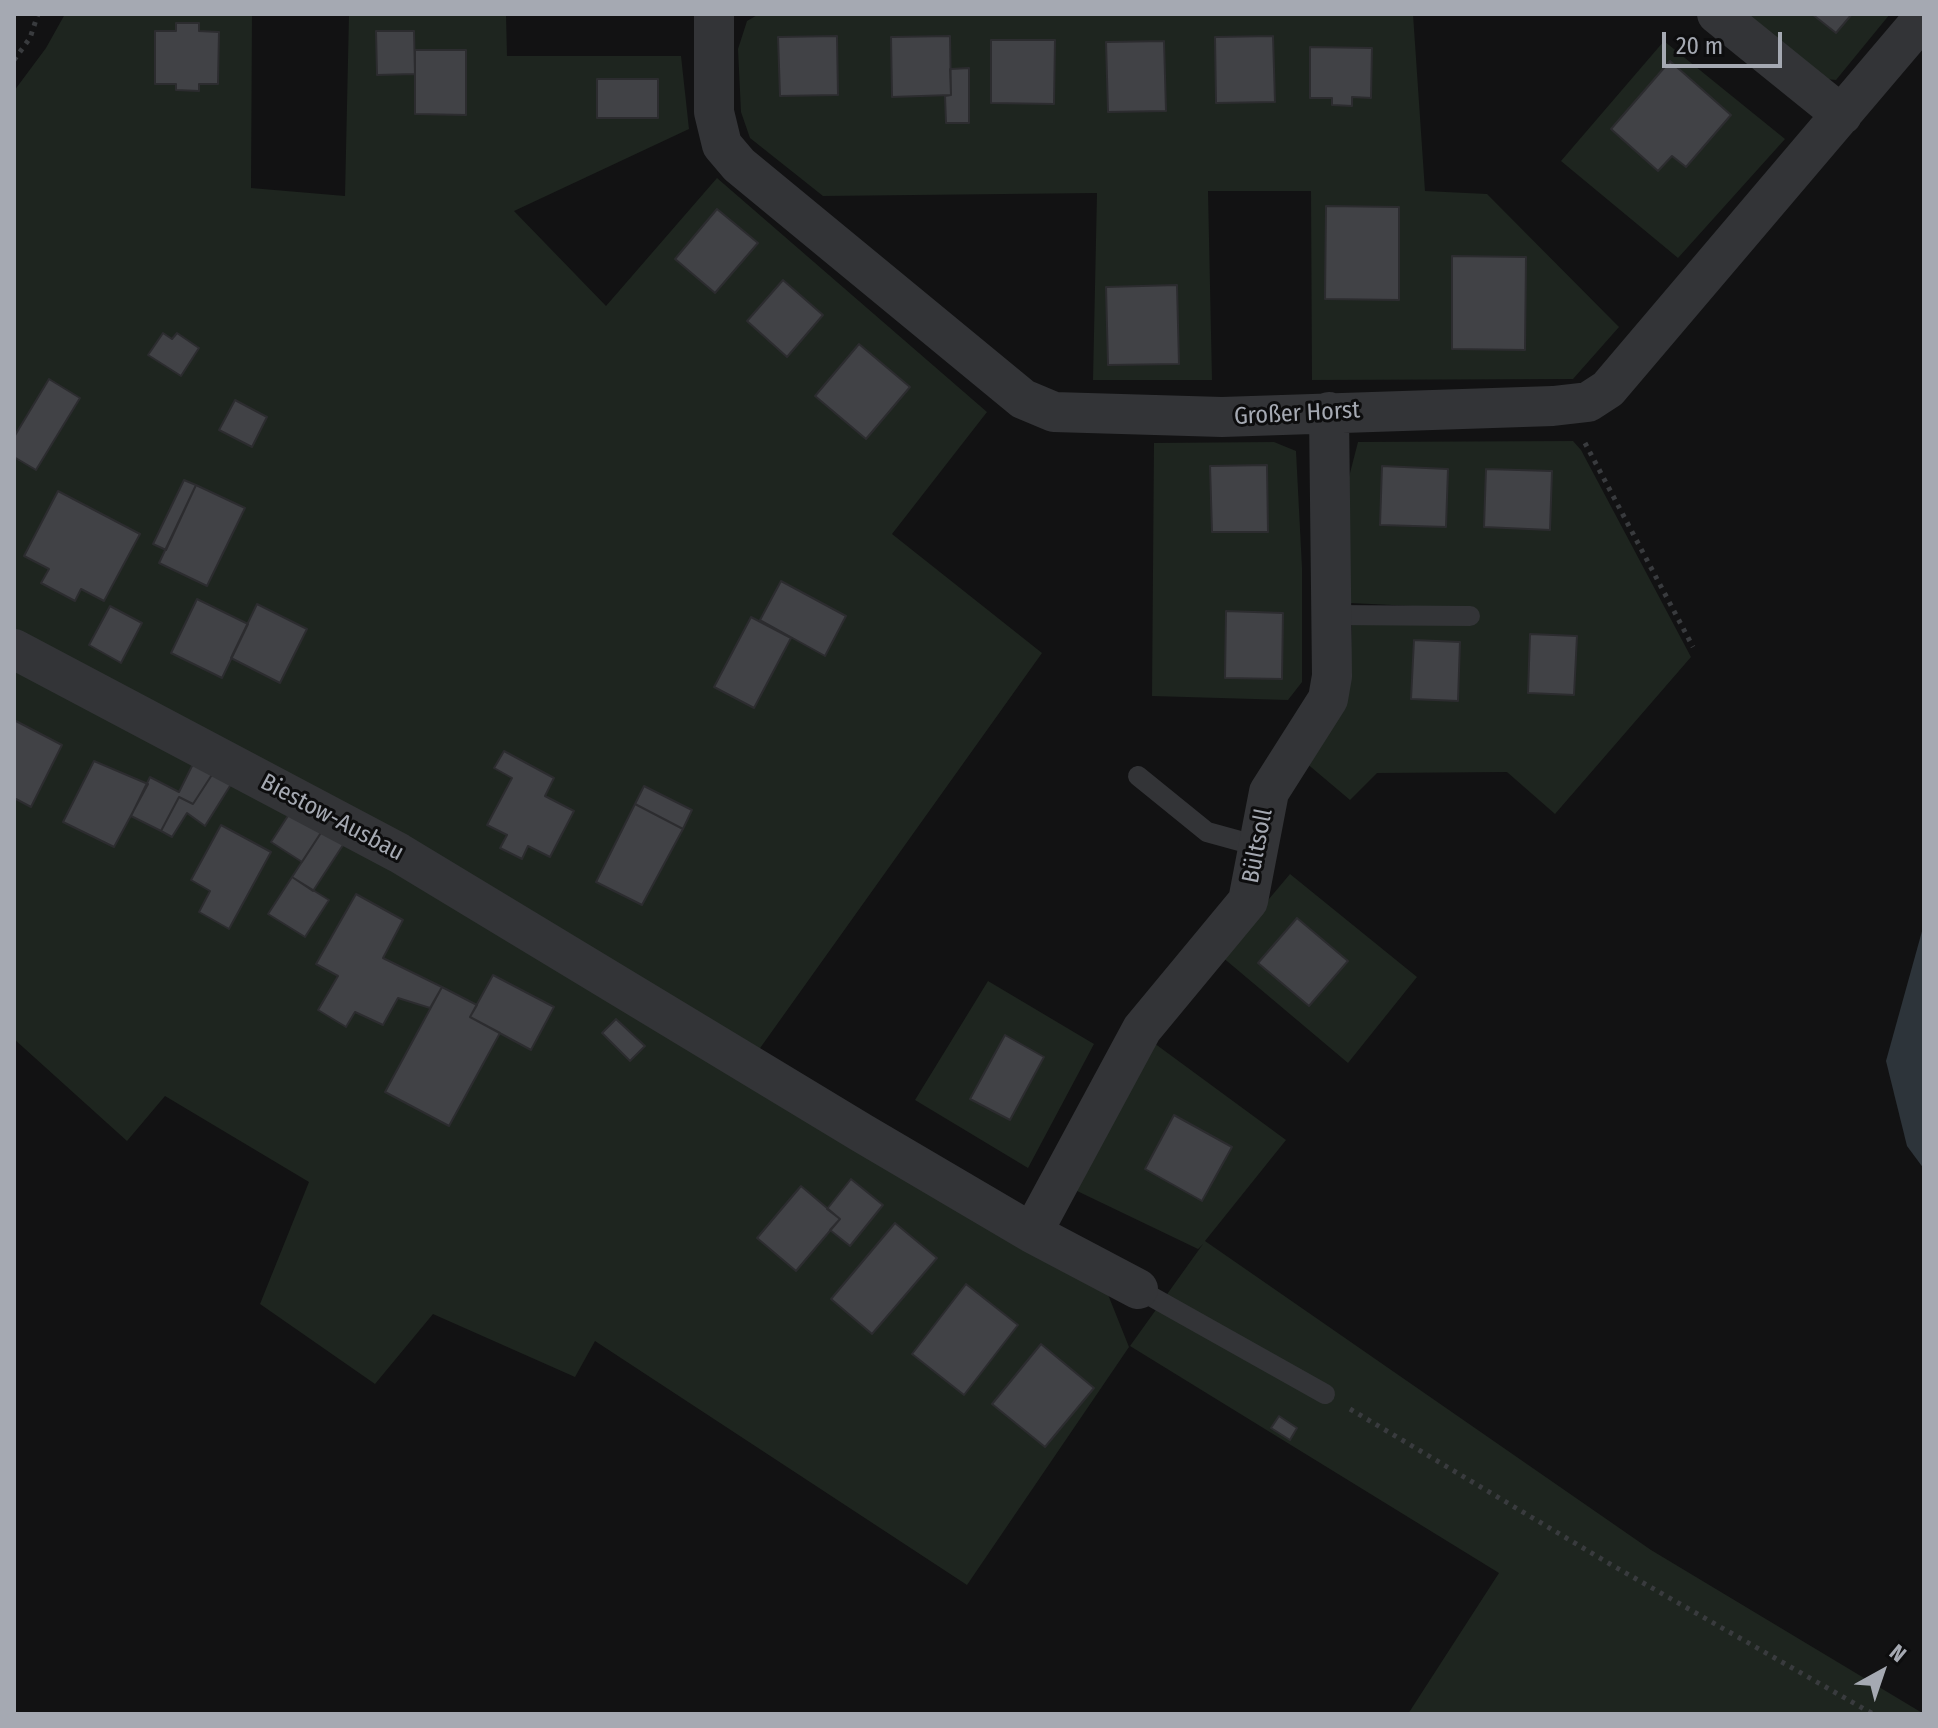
<!DOCTYPE html>
<html>
<head>
<meta charset="utf-8">
<style>
  body { margin:0 }
  #map { position:relative; width:1938px; height:1728px; overflow:hidden; background:#121213; font-family:"Fira Sans Condensed",sans-serif }
  canvas { display:block }
  .frame { position:absolute; inset:0; border:16px solid #a5a9b2; pointer-events:none }
  .north { position:absolute; left:1842px; top:1632px; width:80px; height:80px; -webkit-text-stroke:6px #0d0d0e; paint-order:stroke; rotate:40deg; font-size:22px; font-weight:700; line-height:32px; text-align:center; color:#a5a9b2 }
  .north::after { content:''; display:block; margin:auto; width:28px; height:36px; background:#a5a9b2; clip-path:polygon(50% 0,100% 100%,50% 72%,0 100%) }
  .scale { position:absolute; left:1662px; top:32px; width:120px; height:36px; box-sizing:border-box; border:4px solid #a5a9b2; border-top:0; padding-left:10px; font-size:24px; line-height:28px; white-space:nowrap; color:#a5a9b2; -webkit-text-stroke:6px #0d0d0e; paint-order:stroke }
</style>
</head>
<body>
<div id="map">
<canvas width="1938" height="1728"></canvas>
<div class="frame"></div>
<div class="north">N</div>
<div class="scale">20 m</div>
</div>
<script>
const ctx = document.querySelector('canvas').getContext('2d');
ctx.lineJoin = 'round';
function fill(path, color) {
  ctx.fillStyle = color;
  ctx.fill(path, 'evenodd');
}
function toPath(rows) {
  const path = new Path2D();
  for (const r of rows) {
    path.moveTo(r[0], r[1]);
    for (let i = 2; i < r.length; i += 2) path.lineTo(r[i], r[i + 1]);
  }
  return path;
}
function strokePath(path, color, width, dash) {
  ctx.strokeStyle = color;
  ctx.lineWidth = width;
  ctx.lineCap = dash ? 'butt' : 'round';
  ctx.setLineDash(dash || []);
  ctx.stroke(path);
}
function drawText(font, color, halo, rows, align = 'center') {
  ctx.font = font + ' "Fira Sans Condensed",sans-serif';
  ctx.lineWidth = 6;
  ctx.setLineDash([]);
  ctx.textBaseline = 'middle';
  ctx.strokeStyle = halo;
  ctx.fillStyle = color;
  for (const [text, x, y, turn = 0] of rows) {
    ctx.save();
    ctx.translate(x, y);
    ctx.rotate((+turn || 0) * Math.PI / 180);
    ctx.textAlign = isNaN(turn) ? turn : align;
    if (halo) ctx.strokeText(text, 0, 0);
    ctx.fillText(text, 0, 0);
    ctx.restore();
  }
}
fill(toPath([
  [65,14,252,14,251,188,345,196,349,14,506,14,507,56,681,56,689,129,514,211,606,306,717,178,987,412,892,534,1042,653,743,1072,1105,1287,1129,1347,967,1585,595,1341,575,1377,433,1314,375,1384,260,1304,309,1182,165,1096,127,1141,14,1039,14,91,46,48],
  [759,14,1413,14,1425,191,1487,194,1619,327,1573,379,1312,380,1311,191,1208,191,1212,380,1093,380,1097,193,823,196,750,138,741,112,738,49,747,21],
  [1744,14,1890,14,1836,80,1826,79],
  [1664,41,1785,139,1678,258,1561,161],
  [1573,441,1581,450,1691,657,1555,814,1507,772,1377,773,1350,800,1305,762,1350,676,1352,621,1474,609,1350,603,1349,477,1358,442],
  [1274,442,1296,451,1302,568,1302,682,1288,700,1152,696,1154,443],
  [1290,874,1417,977,1348,1063,1221,956],
  [988,981,1094,1044,1028,1168,915,1100],
  [1154,1043,1286,1140,1205,1241,1651,1550,1924,1714,1408,1714,1499,1573,1130,1346,1203,1244,1198,1249,1075,1190]
]), '#1e251f');
fill(toPath([
  [1924,924,1924,1169,1907,1146,1886,1061]
]), '#2d343a');
const building = toPath([
  [1812,14,1852,14,1836,33,1812,14],
  [176,23,199,23,199,31,219,32,218,84,199,84,199,91,176,90,176,84,155,84,155,31,176,31,176,23],
  [376,31,414,31,415,74,377,75,376,31],
  [837,36,838,95,780,96,778,37,837,36],
  [950,36,951,95,892,97,891,37,950,36],
  [1273,36,1275,102,1216,103,1215,37,1273,36],
  [991,40,1055,40,1054,104,991,103,991,40],
  [1164,41,1166,111,1108,112,1106,42,1164,41],
  [1310,47,1372,48,1371,98,1352,97,1352,106,1332,105,1332,98,1310,98,1310,47],
  [415,50,466,50,466,115,415,114,415,50],
  [1670,61,1731,115,1686,167,1672,156,1658,171,1611,129,1670,61],
  [969,68,969,123,946,123,945,96,951,95,950,69,969,68],
  [597,79,658,79,658,118,597,118,597,79],
  [1326,206,1399,207,1399,300,1325,299,1326,206],
  [717,209,758,243,715,293,675,259,717,209],
  [1452,256,1526,257,1525,350,1452,349,1452,256],
  [783,280,823,315,787,357,747,321,783,280],
  [1177,285,1179,364,1108,365,1106,287,1177,285],
  [163,333,172,339,177,333,199,348,181,376,148,355,163,333],
  [859,344,910,387,866,439,815,396,859,344],
  [49,379,80,398,36,470,14,457,14,437,49,379],
  [235,400,267,417,252,447,219,430,235,400],
  [1267,465,1268,532,1212,532,1210,466,1267,465],
  [1382,466,1448,469,1446,527,1380,525,1382,466],
  [1486,469,1552,471,1550,530,1484,527,1486,469],
  [184,480,196,485,166,550,153,544,184,480],
  [196,485,245,508,207,586,159,563,196,485],
  [58,491,140,534,104,601,81,589,75,601,41,583,49,569,24,556,58,491],
  [781,581,846,616,825,656,760,620,781,581],
  [197,599,248,624,222,678,171,653,197,599],
  [257,604,307,629,280,683,231,658,257,604],
  [110,606,142,623,121,663,89,645,110,606],
  [1226,611,1283,613,1282,679,1225,678,1226,611],
  [751,617,791,638,754,708,714,687,751,617],
  [1530,634,1577,636,1574,695,1528,693,1530,634],
  [1414,640,1460,642,1458,701,1411,699,1414,640],
  [14,720,62,745,31,807,14,798,14,720],
  [504,751,554,778,545,796,574,811,550,857,528,846,522,859,500,848,507,835,487,825,512,778,494,768,504,751],
  [197,756,217,767,193,804,179,797,161,831,131,816,150,777,179,792,197,756],
  [94,761,148,784,114,847,63,822,94,761],
  [217,767,235,778,205,826,187,813,172,837,161,831,179,797,193,804,217,767],
  [644,786,692,810,683,829,635,804,644,786],
  [635,804,683,829,642,905,596,882,635,804],
  [295,805,326,825,302,862,271,842,295,805],
  [221,825,271,852,229,929,199,912,210,891,191,880,221,825],
  [326,825,347,839,313,891,292,877,326,825],
  [292,877,329,900,305,937,268,914,292,877],
  [356,894,403,920,383,958,442,987,430,1008,398,998,383,1025,355,1012,346,1027,318,1010,338,976,316,964,356,894],
  [1297,918,1348,961,1309,1006,1258,963,1297,918],
  [493,975,554,1007,531,1050,470,1017,493,975],
  [442,987,477,1005,470,1017,500,1033,449,1126,385,1092,442,987],
  [616,1019,645,1046,630,1061,602,1033,616,1019],
  [1005,1035,1044,1057,1010,1120,970,1099,1005,1035],
  [1174,1115,1232,1147,1202,1201,1145,1169,1174,1115],
  [851,1179,883,1205,850,1246,830,1230,840,1219,827,1209,851,1179],
  [801,1186,840,1219,796,1271,757,1238,801,1186],
  [895,1223,937,1258,872,1334,831,1299,895,1223],
  [966,1284,1018,1325,964,1395,912,1354,966,1284],
  [1041,1344,1094,1388,1045,1447,992,1404,1041,1344],
  [1279,1416,1297,1428,1290,1440,1271,1428,1279,1416]
]);
fill(building, '#414246');
strokePath(building, '#2c2c2f', 2);
strokePath(toPath([
  [14,60,30,38,38,14],
  [1585,443,1693,647],
  [1350,1409,1610,1564,1873,1714]
]), '#393b3e', 5, [4, 6]);
strokePath(toPath([
  [1332,615,1470,616],
  [1138,776,1207,832,1258,846],
  [1138,1289,1325,1394]
]), '#333437', 20);
strokePath(toPath([
  [714,14,714,112,722,145,739,165,1023,399,1054,412,1222,417,1553,406,1588,402,1608,389,1924,17],
  [1717,14,1842,115],
  [14,649,399,853,862,1133,1032,1233,1138,1289],
  [1032,1233,1142,1029,1248,901,1269,792,1328,699,1332,676,1329,412]
]), '#333437', 40);
drawText('24px', '#a5a9b2', '#0d0d0e', [
  ["Großer Horst",1297,414,-3],
  ["Biestow-Ausbau",332,818,28],
  ["Bültsoll",1258,846,-79]
]);
</script>
</body>
</html>
